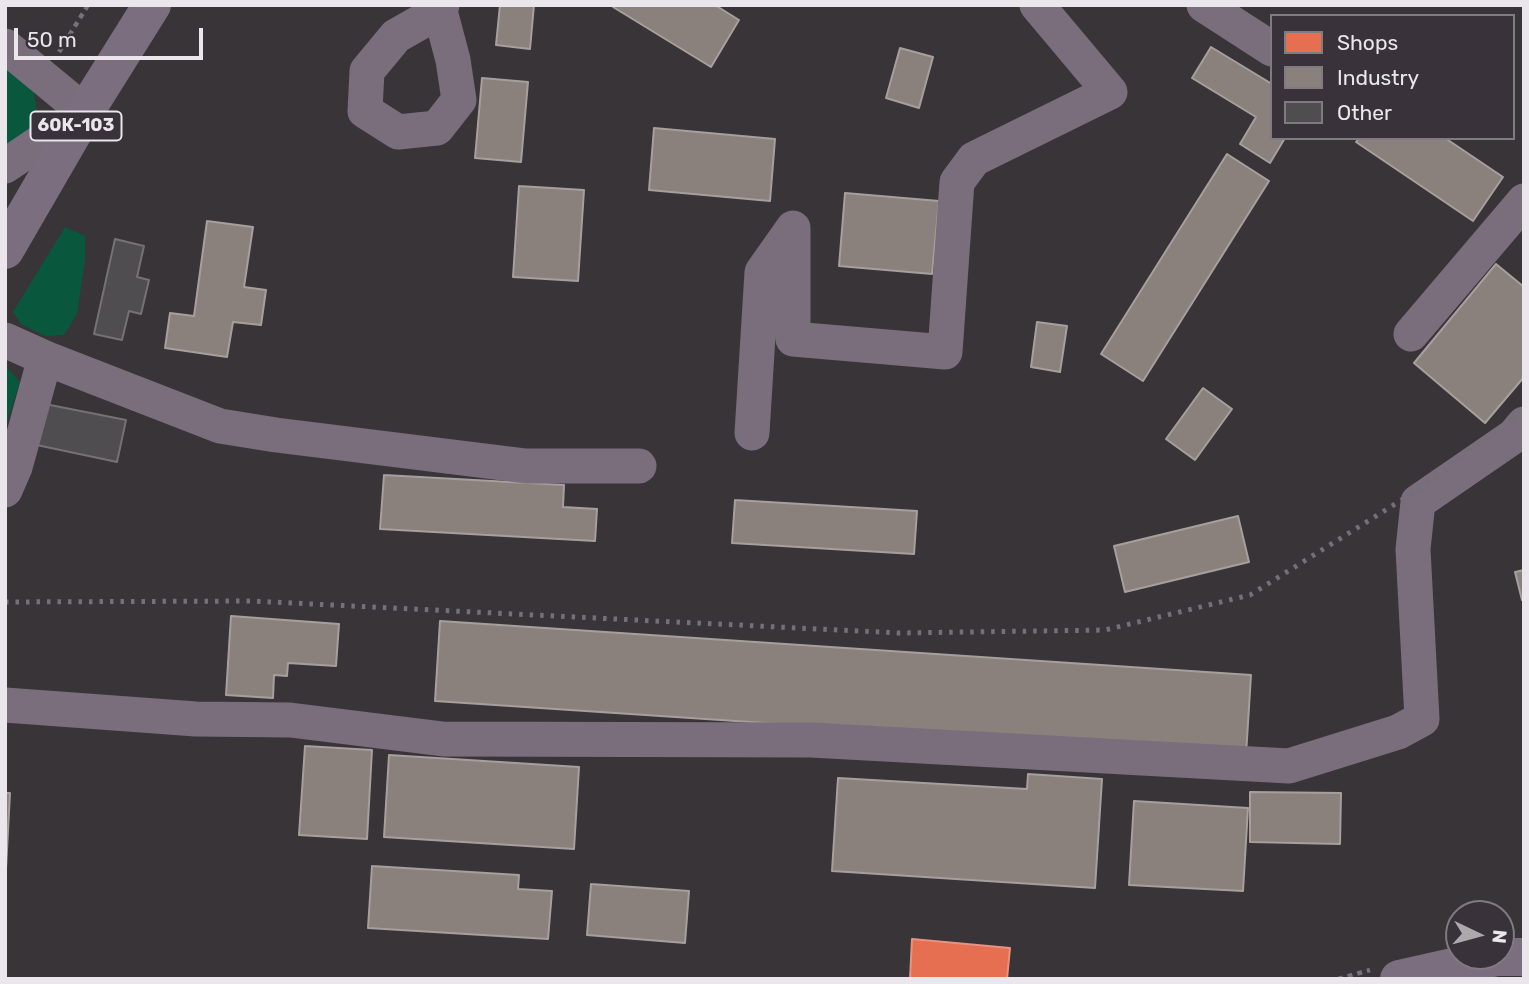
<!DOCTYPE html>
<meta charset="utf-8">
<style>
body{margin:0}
#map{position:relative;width:1529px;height:984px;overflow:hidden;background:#383438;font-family:Rubik,sans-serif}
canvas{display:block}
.frame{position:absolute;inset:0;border:7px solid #eae6eb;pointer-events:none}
.legend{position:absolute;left:1270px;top:14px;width:245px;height:126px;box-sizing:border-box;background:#39323a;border:2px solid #807a81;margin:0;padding:9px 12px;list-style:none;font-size:21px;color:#eae6eb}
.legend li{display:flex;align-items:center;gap:14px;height:35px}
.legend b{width:35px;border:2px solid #807a81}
.north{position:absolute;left:1445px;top:900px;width:70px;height:70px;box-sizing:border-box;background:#39323a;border:2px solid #807a81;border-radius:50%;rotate:95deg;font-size:19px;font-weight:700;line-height:28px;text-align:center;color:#eae6eb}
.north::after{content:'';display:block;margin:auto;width:24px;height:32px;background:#aca8ac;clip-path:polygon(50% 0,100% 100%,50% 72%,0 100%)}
.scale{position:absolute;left:14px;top:28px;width:189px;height:32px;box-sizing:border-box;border:4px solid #eae6eb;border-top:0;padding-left:9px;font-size:21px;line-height:24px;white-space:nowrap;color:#eae6eb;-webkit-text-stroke:5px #39323a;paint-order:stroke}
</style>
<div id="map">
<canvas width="1529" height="984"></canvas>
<div class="frame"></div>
<ul class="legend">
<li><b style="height:19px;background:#e76f51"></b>Shops</li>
<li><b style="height:19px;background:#8a817c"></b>Industry</li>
<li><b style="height:19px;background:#504d50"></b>Other</li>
</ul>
<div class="north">N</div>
<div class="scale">50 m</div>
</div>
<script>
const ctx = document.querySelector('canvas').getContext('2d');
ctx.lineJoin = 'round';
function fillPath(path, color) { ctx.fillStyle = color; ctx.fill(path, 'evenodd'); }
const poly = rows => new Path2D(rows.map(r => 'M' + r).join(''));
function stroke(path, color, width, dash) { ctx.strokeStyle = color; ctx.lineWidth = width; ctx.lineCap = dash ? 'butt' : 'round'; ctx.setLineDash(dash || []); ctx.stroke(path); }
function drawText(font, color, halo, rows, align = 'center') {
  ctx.font = font + ' Rubik,sans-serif'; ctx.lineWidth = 7; ctx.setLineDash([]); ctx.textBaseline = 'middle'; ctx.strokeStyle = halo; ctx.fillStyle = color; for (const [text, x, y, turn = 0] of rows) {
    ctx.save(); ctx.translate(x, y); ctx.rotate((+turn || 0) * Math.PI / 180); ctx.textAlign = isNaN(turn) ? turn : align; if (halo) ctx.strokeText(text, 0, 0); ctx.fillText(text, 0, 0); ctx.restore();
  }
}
const green = poly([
 [5,62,34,92,38,118,5,161],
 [65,227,85,236,85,259,77,314,64,335,45,336,21,324,13,312],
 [5,365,20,382,5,428]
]);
const shops = poly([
 [912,939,1010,948,1007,979,910,979,912,939]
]);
const industry = poly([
 [500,5,534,5,530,49,496,45,500,5],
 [614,5,715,5,739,20,711,67,613,7,614,5],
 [1211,47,1272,84,1272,138,1285,138,1270,163,1240,144,1256,117,1192,78,1211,47],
 [900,48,933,57,919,108,886,98,900,48],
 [482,78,528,82,521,162,475,158,482,78],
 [654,128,775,139,770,201,649,190,654,128],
 [1359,138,1445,138,1503,177,1473,221,1356,142,1359,138],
 [1227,154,1269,181,1143,381,1101,354,1227,154],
 [519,186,584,190,578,281,513,277,519,186],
 [845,193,939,201,932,274,839,266,845,193],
 [207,221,253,227,244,287,266,290,261,325,233,322,227,357,165,348,170,313,194,316,207,221],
 [1496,264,1524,287,1524,377,1485,423,1414,363,1496,264],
 [1037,322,1067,326,1060,372,1031,367,1037,322],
 [1203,388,1232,409,1195,460,1166,439,1203,388],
 [384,475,564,485,563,507,597,509,595,541,380,529,384,475],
 [735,500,917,511,914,554,732,543,735,500],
 [1238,516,1249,562,1125,592,1114,546,1238,516],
 [1524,570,1524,599,1522,600,1515,572,1524,570],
 [231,616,339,624,336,666,288,663,287,676,274,675,273,698,226,695,231,616],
 [440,621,1251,675,1246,755,435,701,440,621],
 [305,746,372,750,367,839,299,835,305,746],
 [389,755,579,767,574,849,384,837,389,755],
 [1028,774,1102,779,1095,888,832,871,838,778,1027,789,1028,774],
 [1250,792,1341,793,1340,844,1250,842,1250,792],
 [5,793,10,793,5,888,5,793],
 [1134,801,1248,808,1243,891,1129,885,1134,801],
 [372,866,519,875,518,889,552,891,548,939,368,928,372,866],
 [591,884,689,891,685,943,587,935,591,884]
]);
const building = poly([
 [115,239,144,246,137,277,149,280,141,314,129,311,122,340,94,334,115,239],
 [40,403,126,420,117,462,32,444,40,403]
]);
const path = poly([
 [59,52,88,5],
 [1338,979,1370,970]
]);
const minor = poly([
 [1204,5,1272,49],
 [440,11,453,60,459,100,437,128,398,132,365,111,367,71,396,36,440,11,442,5],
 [5,46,85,112,5,166],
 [1411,334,1524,201],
 [5,340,45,358,15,467,5,490],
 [45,358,220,426,276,435,526,466,639,466],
 [752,433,762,272,793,228,793,339,945,352,957,182,974,159,1110,92,1037,5],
 [5,705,196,719,290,720,443,739,811,740,1289,766,1398,732,1422,719,1413,549,1418,502,1514,436,1524,424]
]);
const major = poly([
 [5,250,85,112,152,5],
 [1399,979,1497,957,1524,957]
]);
const rail = poly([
 [5,602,251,601,899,633,1105,630,1250,595,1416,491,1512,419,1524,403]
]);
const shields = [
 [76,126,91]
];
const shieldNames = [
 ["60К-103",76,126]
];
fillPath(green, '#09583e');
fillPath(shops, '#e76f51');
stroke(shops, '#e8937f', 2);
fillPath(industry, '#8a817c');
stroke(industry, '#a79f9d', 2);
fillPath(building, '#504d50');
stroke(building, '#747275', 2);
stroke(path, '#79707a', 4.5, [5, 5]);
stroke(minor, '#7a6e7d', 35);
stroke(major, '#7b6e7e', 38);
stroke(rail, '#756f77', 5, [3.5, 7]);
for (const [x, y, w] of shields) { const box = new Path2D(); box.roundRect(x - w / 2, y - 14.5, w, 29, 5); ctx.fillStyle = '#39323a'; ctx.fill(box); stroke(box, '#eae6eb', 2); }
drawText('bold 18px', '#eae6eb', null, shieldNames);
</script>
